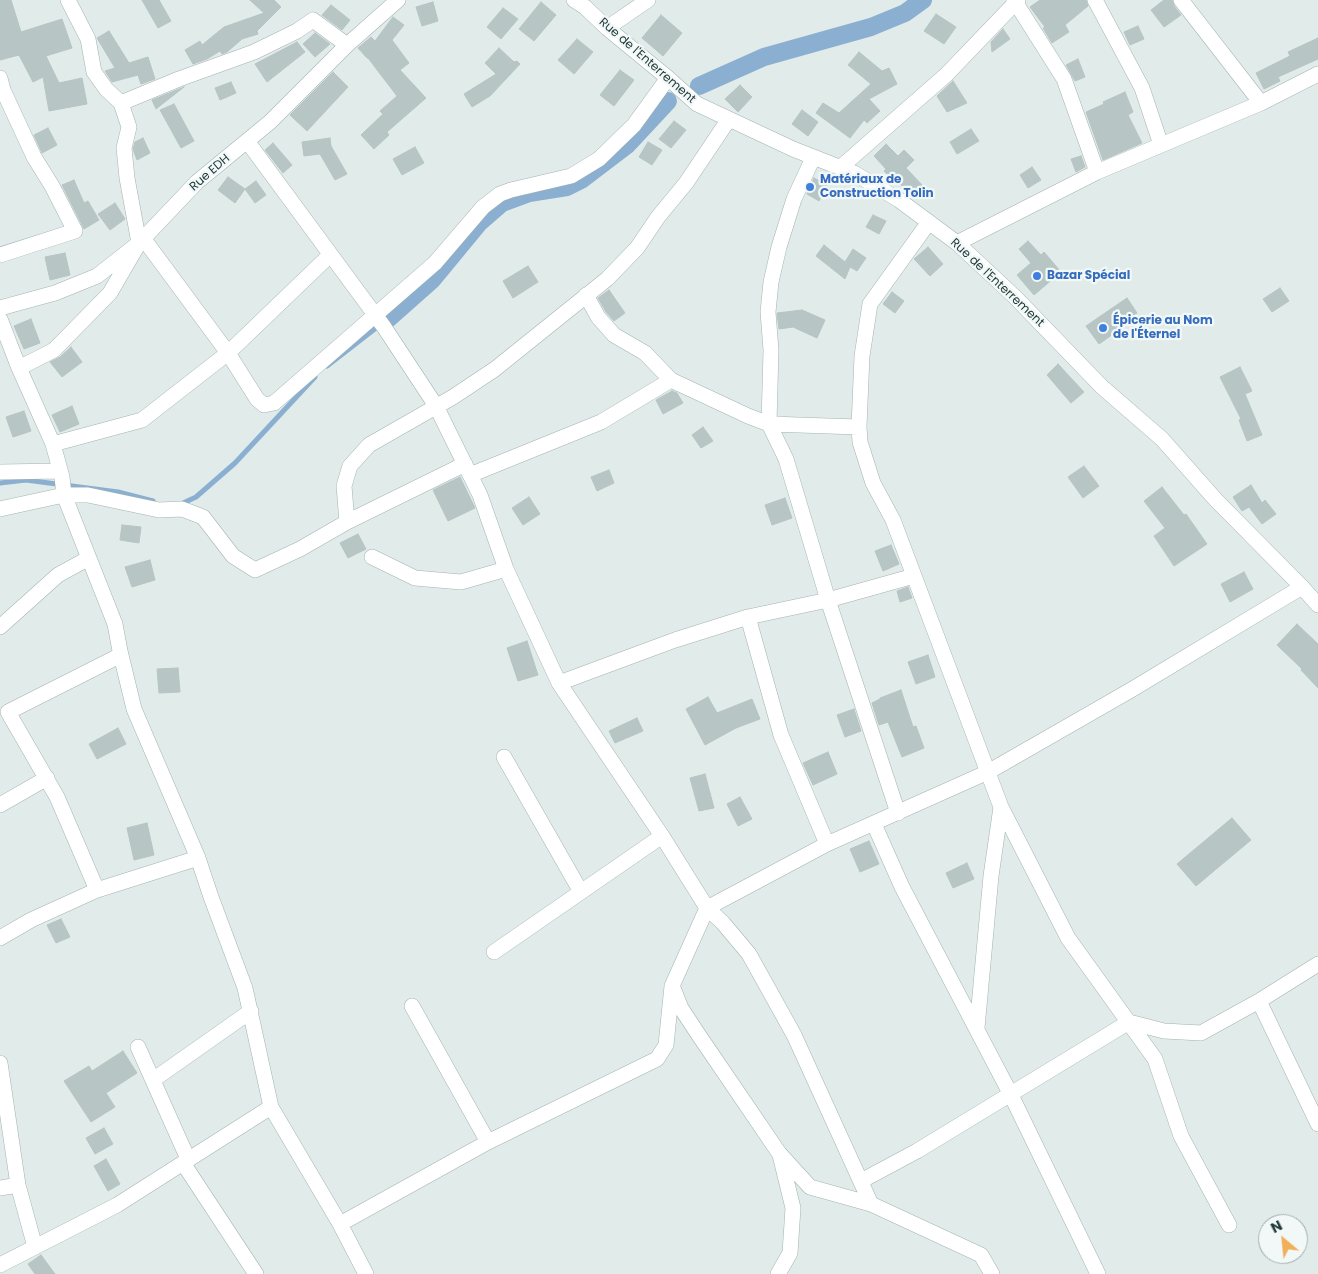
<!DOCTYPE html>
<meta charset="utf-8">
<style>
body{margin:0}
#map{position:relative;width:1318px;height:1274px;overflow:hidden;background:#e1ebea;font-family:Poppins,sans-serif}
canvas{display:block}
.north{position:absolute;left:1258px;top:1214px;width:50px;height:50px;box-sizing:border-box;background:#f2f8f7;border:1px solid #9facac;border-radius:50%;rotate:332deg;font-size:14px;font-weight:700;line-height:20px;text-align:center;color:#223b3c}
.north::after{content:'';display:block;margin:auto;width:18px;height:22px;background:#f0af5b;clip-path:polygon(50% 0,100% 100%,50% 72%,0 100%)}
</style>
<div id="map">
<canvas width="1318" height="1274"></canvas>
<div class="north">N</div>
</div>
<script>
const ctx = document.querySelector('canvas').getContext('2d');
ctx.lineJoin = 'round';
const poly = rows => new Path2D(rows.map(r => 'M' + r).join(''));
function stroke(path, color, width, dash) { ctx.strokeStyle = color; ctx.lineWidth = width; ctx.lineCap = dash ? 'butt' : 'round'; ctx.setLineDash(dash || []); ctx.stroke(path); }
function fillPath(path, color) { ctx.fillStyle = color; ctx.fill(path, 'evenodd'); }
function drawText(font, color, halo, rows, align = 'center') {
  ctx.font = font + ' Poppins,sans-serif'; ctx.lineWidth = 4.5; ctx.setLineDash([]); ctx.textBaseline = 'middle'; ctx.strokeStyle = halo; ctx.fillStyle = color; for (const [text, x, y, turn = 0] of rows) {
    ctx.save(); ctx.translate(x, y); ctx.rotate((+turn || 0) * Math.PI / 180); ctx.textAlign = isNaN(turn) ? turn : align; if (halo) ctx.strokeText(text, 0, 0); ctx.fillText(text, 0, 0); ctx.restore();
  }
}
const stream = poly([
 [327,366,376,328],
 [0,483,26,480,118,492,153,501],
 [181,504,196,497,235,463,315,377]
]);
const canal = poly([
 [699,86,764,57,871,27,905,13,923,0],
 [388,319,432,280,479,223,502,203,529,193,567,187,581,180,627,145,668,101]
]);
const building = poly([
 [0,0,11,0,21,32,62,19,72,48,46,56,59,83,82,78,87,104,49,111,43,77,33,82,19,55,0,60,0,0],
 [142,0,159,0,171,21,158,28,142,0],
 [250,0,274,0,281,7,257,31,258,34,242,39,227,52,222,54,220,51,207,59,193,64,185,50,200,41,202,45,224,27,264,13,250,0],
 [1040,0,1086,0,1088,6,1065,25,1069,32,1052,43,1043,28,1045,27,1030,7,1040,0],
 [1164,0,1172,0,1174,6,1181,15,1164,27,1151,10,1164,0],
 [433,2,438,21,422,26,416,7,433,2],
 [541,2,556,15,534,41,519,29,541,2],
 [331,5,350,20,342,30,322,15,331,5],
 [503,8,518,19,501,39,487,27,503,8],
 [936,14,956,27,944,44,924,31,936,14],
 [661,15,682,33,663,56,642,38,661,15],
 [393,17,404,25,392,40,409,63,400,70,426,98,387,132,389,135,374,149,361,135,383,114,380,111,397,96,368,58,367,58,358,48,371,37,375,41,393,17],
 [1138,26,1144,39,1130,45,1124,32,1138,26],
 [1003,29,1010,39,992,52,991,42,1003,29],
 [109,31,129,63,148,57,155,79,141,84,138,75,112,82,105,71,115,68,97,38,109,31],
 [315,33,330,44,315,57,303,44,315,33],
 [1318,38,1318,59,1278,77,1280,81,1264,89,1256,73,1290,56,1288,52,1318,38],
 [577,39,593,52,574,74,558,60,577,39],
 [297,42,305,52,267,82,255,64,297,42],
 [499,48,514,62,517,61,520,64,490,96,472,107,464,94,496,74,485,63,499,48],
 [859,52,882,71,889,68,897,84,869,99,880,111,867,123,864,120,850,138,816,113,823,103,839,113,871,84,848,65,859,52],
 [1078,59,1085,77,1075,81,1066,65,1078,59],
 [620,70,634,80,614,106,600,95,620,70],
 [333,72,348,87,307,131,290,115,333,72],
 [953,81,967,103,947,112,937,96,953,81],
 [231,82,236,93,220,100,215,88,231,82],
 [740,85,752,97,738,112,725,99,740,85],
 [184,87,156,109,152,100,184,87],
 [1125,92,1133,112,1128,115,1142,143,1103,160,1086,112,1104,104,1103,102,1125,92],
 [174,104,194,141,181,148,160,110,174,104],
 [802,110,818,122,808,136,792,124,802,110],
 [674,121,686,130,671,148,659,139,674,121],
 [48,128,57,145,42,153,34,135,48,128],
 [971,129,979,141,957,154,950,142,971,129],
 [143,138,150,153,137,160,133,149,135,142,143,138],
 [330,138,331,146,347,174,335,180,320,154,304,156,302,142,330,138],
 [648,142,662,150,652,165,639,157,648,142],
 [273,143,292,165,283,173,265,150,273,143],
 [886,144,898,156,904,150,914,160,906,168,923,186,912,197,896,179,894,181,884,171,886,169,874,156,886,144],
 [415,147,424,163,402,175,393,159,415,147],
 [1081,156,1085,167,1076,172,1071,159,1081,156],
 [1032,167,1041,180,1028,188,1020,175,1032,167],
 [228,177,245,189,235,203,218,190,228,177],
 [814,178,827,185,819,201,807,194,814,178],
 [74,180,84,203,88,201,99,220,84,229,62,185,74,180],
 [256,181,266,195,255,203,245,189,256,181],
 [115,203,125,219,110,230,98,214,115,203],
 [873,215,886,221,879,234,866,227,873,215],
 [1028,241,1041,255,1044,252,1061,272,1034,295,1017,275,1031,263,1019,249,1028,241],
 [824,245,845,262,853,249,866,258,857,271,850,267,845,279,816,256,824,245],
 [928,247,943,264,930,276,914,259,928,247],
 [65,253,70,275,50,280,45,257,65,253],
 [528,266,538,282,513,298,503,281,528,266],
 [1280,288,1289,301,1272,312,1263,299,1280,288],
 [609,290,625,313,614,321,606,312,598,298,609,290],
 [892,292,904,301,895,313,883,304,892,292],
 [1127,298,1137,313,1117,327,1119,330,1099,344,1086,326,1127,298],
 [802,310,825,320,817,338,793,327,779,329,777,313,802,310],
 [31,319,40,343,24,349,14,326,31,319],
 [71,347,82,362,62,377,50,362,60,357,71,347],
 [1058,364,1084,392,1071,403,1047,375,1058,364],
 [1240,367,1252,391,1245,394,1262,435,1247,441,1239,420,1241,419,1220,377,1240,367],
 [672,391,677,393,683,403,663,414,656,400,672,391],
 [72,406,79,424,60,432,52,415,72,406],
 [24,411,31,431,13,437,6,417,24,411],
 [703,427,713,441,701,448,692,435,703,427],
 [1084,466,1099,486,1083,498,1068,477,1084,466],
 [609,470,614,483,597,491,591,477,609,470],
 [460,477,475,508,448,521,433,490,460,477],
 [1251,485,1262,503,1265,500,1276,514,1262,524,1249,507,1242,511,1233,497,1251,485],
 [1162,487,1184,515,1186,514,1207,544,1174,566,1154,536,1165,528,1144,501,1162,487],
 [529,497,540,514,523,525,512,508,529,497],
 [785,498,792,518,772,525,765,505,785,498],
 [122,525,141,527,139,543,120,540,122,525],
 [358,534,366,549,348,558,340,543,358,534],
 [891,545,899,564,883,571,875,551,891,545],
 [150,560,155,580,132,587,125,567,150,560],
 [1244,572,1253,589,1230,602,1221,584,1244,572],
 [908,587,912,598,900,602,897,591,908,587],
 [1297,624,1318,644,1318,688,1301,670,1302,669,1277,645,1297,624],
 [527,641,538,675,518,681,507,648,527,641],
 [928,655,935,677,916,684,908,662,928,655],
 [178,668,180,692,159,693,157,669,178,668],
 [901,690,913,727,916,726,924,748,902,757,888,722,879,725,872,703,880,699,880,698,901,690],
 [708,697,717,713,752,699,760,719,736,728,705,745,686,709,708,697],
 [854,709,861,731,845,737,837,715,854,709],
 [637,718,643,731,615,743,609,731,637,718],
 [118,728,126,744,97,759,89,744,118,728],
 [828,752,837,774,813,785,803,763,828,752],
 [705,774,714,808,699,811,690,778,705,774],
 [740,797,752,819,738,826,727,804,740,797],
 [1232,818,1251,840,1196,886,1177,864,1232,818],
 [147,823,154,855,134,860,127,828,147,823],
 [869,841,879,864,860,872,850,849,869,841],
 [967,863,974,879,953,888,946,873,967,863],
 [61,919,70,937,56,943,47,925,61,919],
 [123,1051,137,1073,106,1093,115,1107,91,1122,64,1081,89,1066,92,1071,123,1051],
 [104,1128,113,1144,95,1154,86,1138,104,1128],
 [106,1159,120,1184,108,1191,94,1166,106,1159],
 [41,1255,55,1274,35,1274,28,1264,41,1255]
]);
const minor = poly([
 [574,0,585,7,607,28,668,78,697,104,793,149,854,173,899,200,957,243,1015,297,1102,387,1162,439,1215,499,1302,587,1318,605],
 [1014,0,1064,79,1097,172],
 [1095,0,1142,88,1161,145],
 [1181,0,1261,103],
 [607,28,648,0],
 [0,78,3,90,34,157,52,186,75,231,0,255],
 [121,103,179,79,254,52,297,31,313,20,347,45],
 [247,141,384,327,436,406,480,495,506,569,559,683,662,836,707,908,723,923,749,954,794,1035,871,1204],
 [813,158,794,199,779,247,771,282,768,312,771,350,769,424,786,459,828,600,898,813],
 [841,167,946,75,1018,0],
 [929,222,870,304,862,356,859,427,860,442,873,483,893,520,1001,807,1068,938,1155,1059,1181,1136,1229,1225],
 [143,238,228,353,257,399,264,405,274,403,435,263,483,207,500,194,511,190,571,176,599,159,634,125,668,78],
 [957,243,1097,172,1261,103,1318,74],
 [586,295,598,317,614,335,645,353,671,380,748,416,769,424,859,427],
 [0,308,55,293,97,276,139,243,197,182,270,122,347,45,398,0],
 [0,319,19,368,53,444,62,477,64,495,115,624,120,651,134,709,198,858,211,897,245,988,271,1107,340,1224,366,1274],
 [19,368,54,350,110,293,139,243,127,178,124,148,129,127,121,103,106,89,94,72,88,39,68,0],
 [53,444,142,420,228,353,330,255],
 [0,472,60,471],
 [470,475,601,422,671,380],
 [0,509,64,495,88,495,159,510,182,509,203,517,233,556,255,570,300,549,347,522,465,464],
 [347,522,344,486,350,466,369,445,453,397,495,369,607,279,637,248,658,217,686,183,729,119],
 [372,557,415,578,461,582,506,569],
 [748,617,781,735,827,844],
 [0,627,58,575,89,558],
 [559,683,675,640,748,617,828,600,914,576],
 [504,757,581,892],
 [0,805,47,778],
 [874,824,902,887,1010,1093,1098,1274],
 [97,890,57,797,8,712,121,655],
 [0,938,31,920,97,890,198,858],
 [494,952,662,836],
 [673,988,681,1008,698,1034,779,1153,810,1187,871,1204,981,1255,992,1274],
 [1259,1001,1318,1124],
 [412,1006,488,1142],
 [977,1028,991,876,1001,807],
 [138,1047,188,1159],
 [0,1063,18,1185],
 [153,1080,251,1011],
 [183,1163,256,1274],
 [861,1181,917,1151,1129,1022,1164,1031,1201,1033,1259,1001,1318,964],
 [0,1188,18,1185,35,1247],
 [340,1224,488,1142,657,1059,666,1045,672,986,707,908,827,844,988,772,1131,690,1302,587],
 [0,1265,117,1205,271,1107],
 [778,1274,790,1253,793,1208,780,1155]
]);
const markers = [
 [810,187,5,"#3f7fe0"],
 [1037,276,5,"#3f7fe0"],
 [1103,328,5,"#3f7fe0"]
];
const streetNames = [
 ["Rue de l'Enterrement",647,61,41],
 ["Rue EDH",210,173,-41],
 ["Rue de l'Enterrement",997,283,43]
];
const shopNames = [
 ["Matériaux de",820,180],
 ["Construction Tolin",820,194],
 ["Bazar Spécial",1047,276],
 ["Épicerie au Nom",1113,321],
 ["de l'Éternel",1113,335]
];
stroke(stream, '#8aafd0', 5);
stroke(canal, '#8aafd0', 18);
fillPath(building, '#b7c6c4');
stroke(building, '#b4c5c3', 1);
stroke(minor, '#a4b3b2', 16);
stroke(minor, '#fff', 15);
for (const [x, y, r, color] of markers) { const dot = new Path2D(); dot.arc(x, y, r, 0, 2 * Math.PI); ctx.fillStyle = color; ctx.fill(dot); stroke(dot, '#f2f8f7', 2); }
drawText('12px', '#223b3c', '#f2f8f7', streetNames);
drawText('bold 12px', '#366cbe', '#f2f8f7', shopNames, 'left');
</script>
